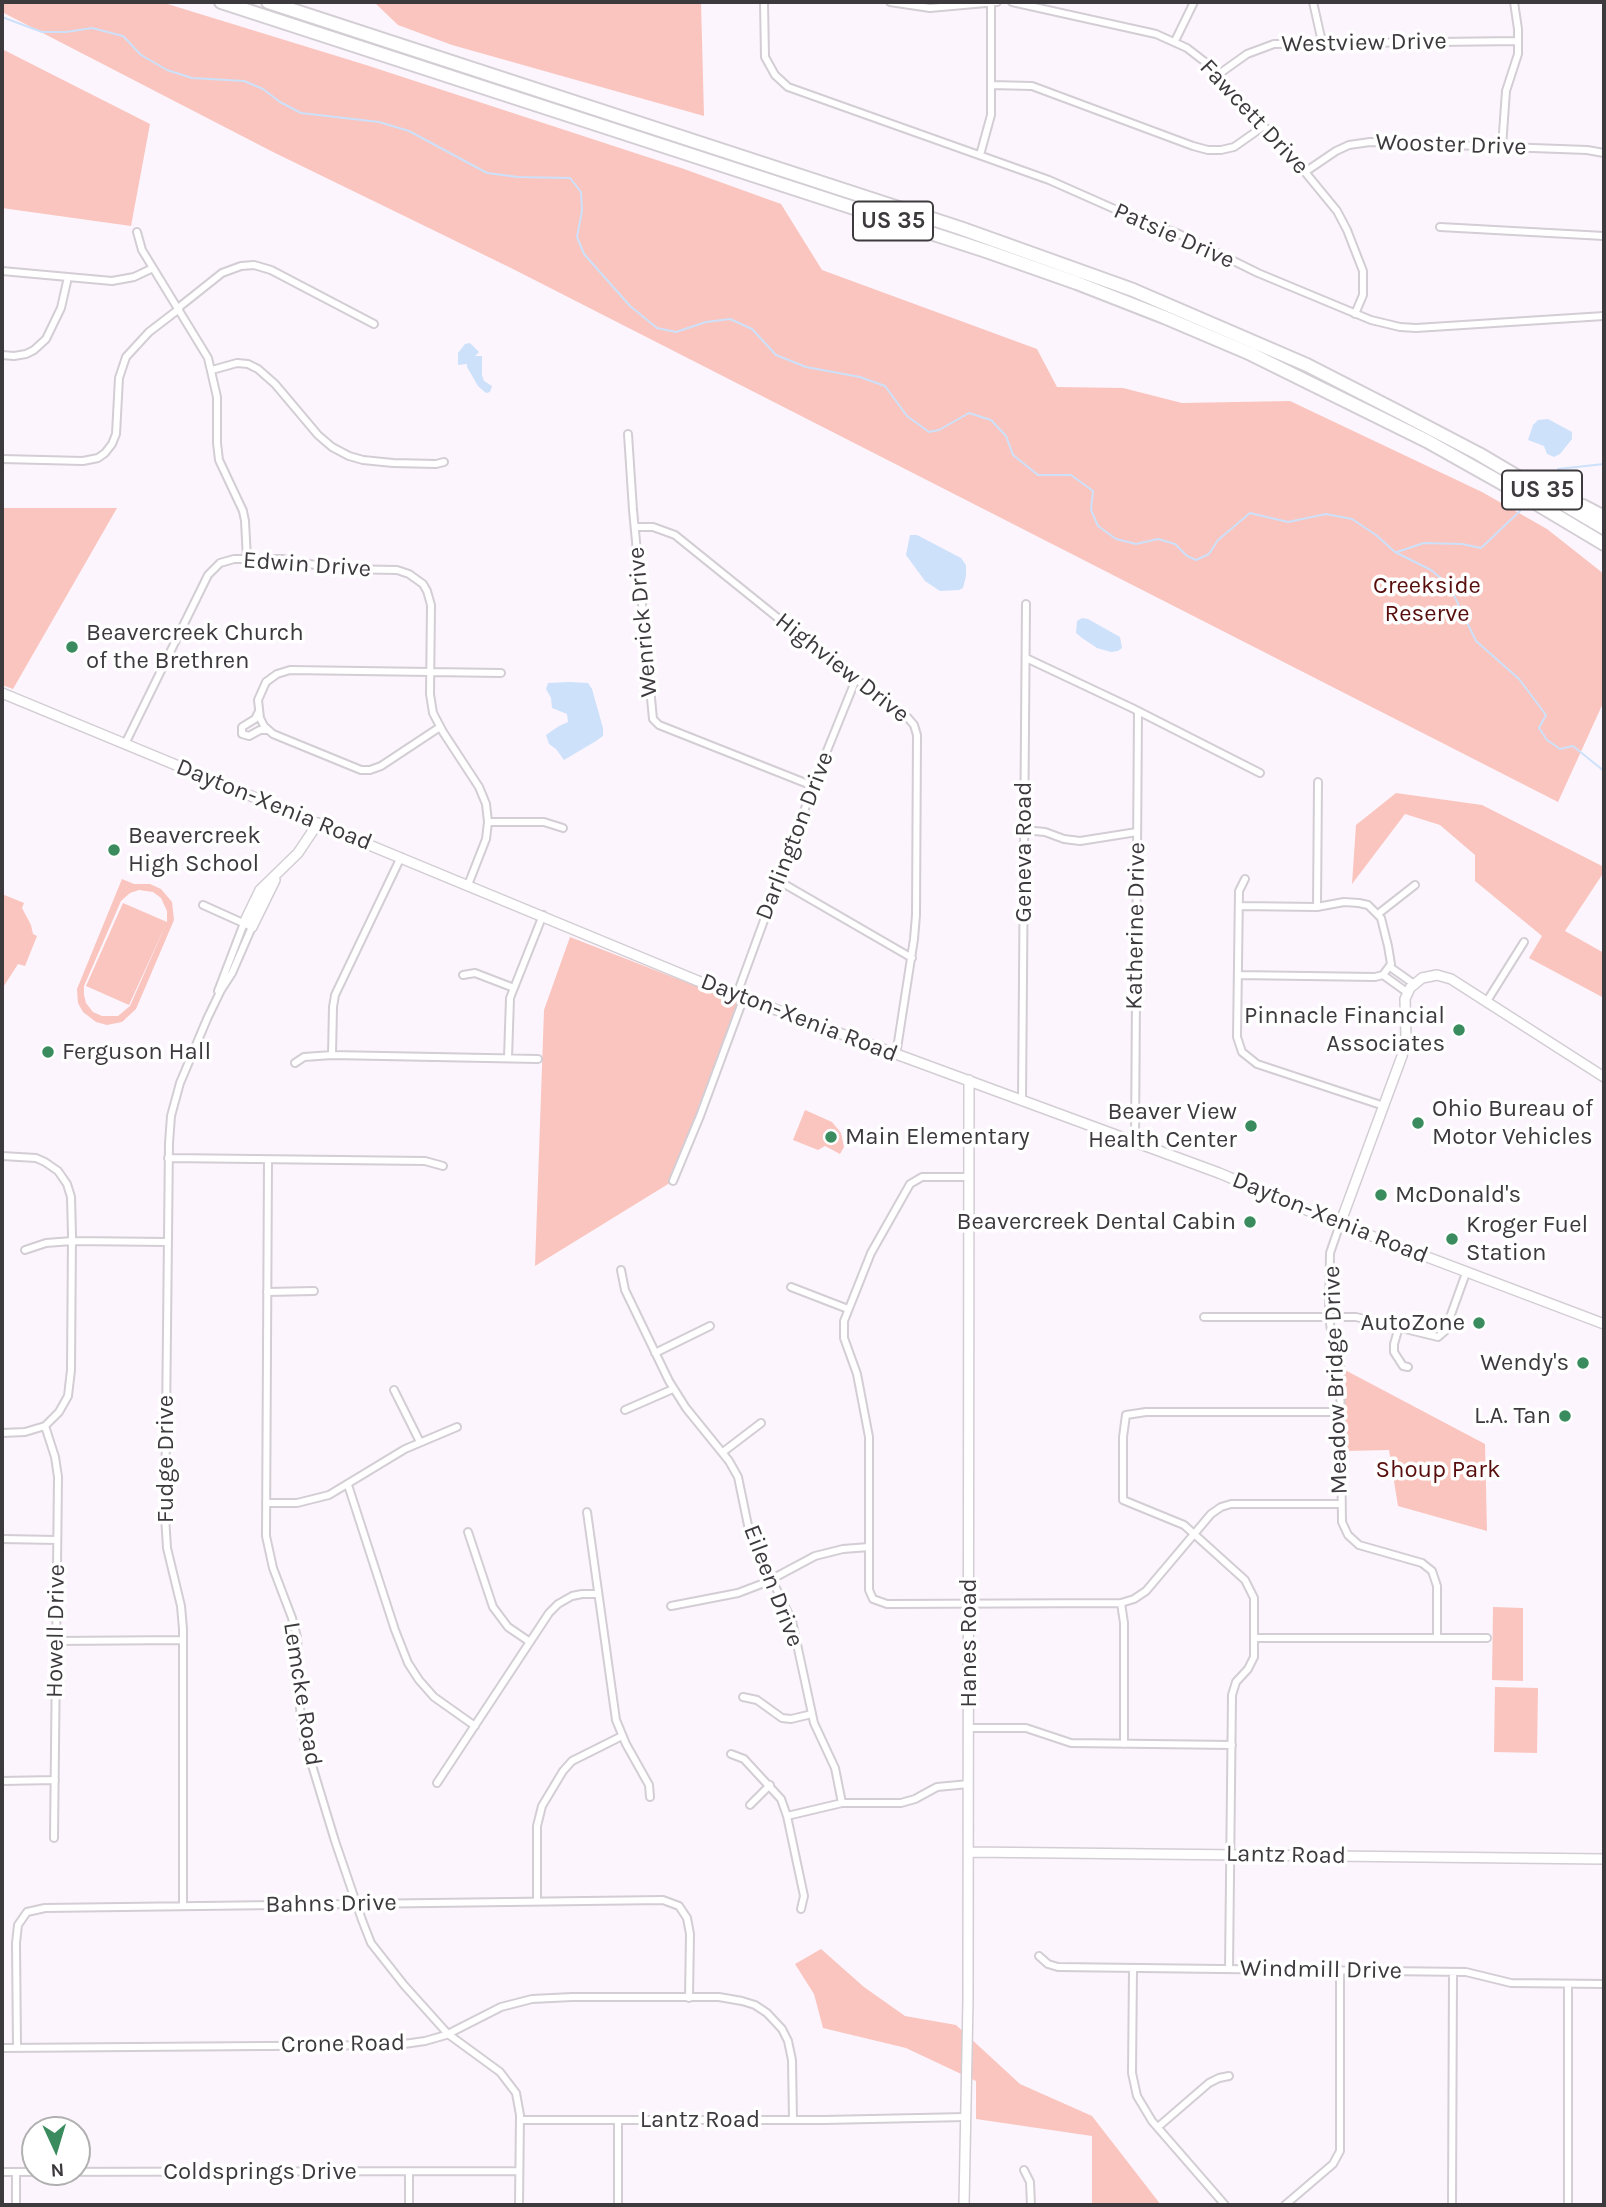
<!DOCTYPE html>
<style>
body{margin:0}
#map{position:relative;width:1606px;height:2207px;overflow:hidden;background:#fcf5fd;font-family:Karla,sans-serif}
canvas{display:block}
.frame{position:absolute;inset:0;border:4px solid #3d3a3d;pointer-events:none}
.north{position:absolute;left:21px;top:2116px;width:70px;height:70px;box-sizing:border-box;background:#fff;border:2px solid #b1b0b1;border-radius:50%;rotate:176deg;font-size:19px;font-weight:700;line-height:28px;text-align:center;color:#3d3a3d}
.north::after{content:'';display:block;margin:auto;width:24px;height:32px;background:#3a8c5e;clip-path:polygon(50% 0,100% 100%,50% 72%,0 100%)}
</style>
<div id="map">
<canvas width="1606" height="2207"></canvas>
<div class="frame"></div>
<div class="north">N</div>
</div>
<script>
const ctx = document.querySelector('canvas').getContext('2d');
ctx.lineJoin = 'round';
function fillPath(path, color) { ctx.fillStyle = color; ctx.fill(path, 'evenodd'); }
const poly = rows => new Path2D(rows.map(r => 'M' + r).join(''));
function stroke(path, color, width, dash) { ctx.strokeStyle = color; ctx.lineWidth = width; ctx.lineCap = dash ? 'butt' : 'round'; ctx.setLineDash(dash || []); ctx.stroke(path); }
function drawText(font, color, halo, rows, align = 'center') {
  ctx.font = font + ' Karla,sans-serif'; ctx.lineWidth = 7; ctx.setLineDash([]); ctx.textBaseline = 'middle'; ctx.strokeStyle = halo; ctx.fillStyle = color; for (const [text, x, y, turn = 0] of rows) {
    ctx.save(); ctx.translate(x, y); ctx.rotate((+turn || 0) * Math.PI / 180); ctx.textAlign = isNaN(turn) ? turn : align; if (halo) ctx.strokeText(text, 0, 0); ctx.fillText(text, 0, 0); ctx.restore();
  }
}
const green = poly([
 [2,2,161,2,366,65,684,169,781,204,822,270,1037,349,1057,387,1123,388,1182,403,1290,401,1482,492,1547,529,1604,574,1604,701,1558,802,513,269,273,152,2,12],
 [374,2,701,2,704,116,452,45,398,25],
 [2,49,150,124,131,226,2,208],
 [2,508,117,508,13,689,2,685],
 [1396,793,1482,805,1604,867,1604,872,1565,931,1604,953,1604,998,1529,958,1542,936,1475,881,1475,855,1440,825,1405,814,1352,884,1356,825],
 [122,879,134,884,150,884,161,889,172,902,174,920,136,1009,122,1022,107,1025,96,1022,83,1012,78,1003,77,989],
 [139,890,153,892,161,898,167,911,167,922,123,903,86,986,129,1005,166,924,130,1006,118,1016,102,1016,93,1012,86,1003,84,995,84,986,121,901,130,893],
 [2,894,24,903,22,908,31,925,33,934,37,936,25,966,18,964,2,989],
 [570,937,742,1004,673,1181,535,1266,544,1010],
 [805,1110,832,1122,841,1133,844,1147,840,1154,825,1146,818,1150,793,1140],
 [1345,1370,1485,1444,1487,1531,1398,1506,1389,1450,1345,1451],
 [1493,1607,1523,1608,1523,1681,1492,1680],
 [1495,1687,1538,1688,1537,1753,1494,1752],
 [821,1949,864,1987,905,2016,956,2025,1020,2084,1092,2116,1161,2205,1092,2205,1092,2136,976,2119,976,2081,906,2048,823,2028,814,1994,795,1964]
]);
const water = poly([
 [470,343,479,352,475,356,482,356,482,375,484,381,492,386,490,392,486,393,478,386,467,367,467,364,458,365,458,353,465,344],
 [1548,419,1572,432,1572,439,1560,454,1554,457,1547,454,1544,446,1528,440,1533,425,1538,420],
 [910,535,917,535,961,558,966,565,966,576,963,588,959,590,940,591,925,581,906,555],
 [1082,618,1088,619,1120,637,1122,648,1118,651,1111,652,1097,648,1082,638,1076,633,1077,621],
 [569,682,588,683,592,689,603,728,603,736,596,741,564,760,556,749,549,744,546,735,559,726,568,722,567,714,552,708,551,698,546,689,548,683]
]);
const stream = poly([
 [2,17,42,32,66,32,92,28,123,36,141,55,167,70,192,78,244,81,263,89,280,102,301,113,379,122,409,131,487,173,518,177,570,178,581,192,582,211,577,237,584,254,630,306,657,328,676,332,706,322,730,319,752,329,776,355,806,367,860,377,885,386,907,416,929,432,939,430,969,413,991,420,1006,436,1013,455,1038,475,1071,475,1093,491,1091,510,1098,526,1116,539,1136,544,1158,539,1175,544,1187,556,1196,560,1209,554,1218,540,1250,513,1288,522,1326,514,1352,519,1376,535,1395,552,1431,570,1449,585,1476,641,1519,679,1546,715,1539,728,1547,740,1560,749,1573,746,1604,771],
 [1558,469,1604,464],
 [1397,552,1424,543,1462,544,1481,548,1520,511]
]);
const street = poly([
 [764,2,765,57,775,75,788,87,1049,180,1128,215,1179,234,1258,273,1371,320,1400,327,1416,328,1604,316],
 [890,2,930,8,997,2],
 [1012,2,1156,34,1187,48,1209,65,1305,172,1337,211,1347,230,1363,271,1363,295,1355,314],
 [1313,2,1322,42],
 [1175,41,1194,2],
 [1219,74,1247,54,1274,44,1518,41],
 [991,85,1032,86,1193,146,1208,150,1221,150,1234,147,1264,126],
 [1502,147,1506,91,1518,54,1518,29,1514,2],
 [980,155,991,115,991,2],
 [1305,172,1336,151,1349,145,1370,142,1587,150,1604,153],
 [1440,227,1604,236],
 [137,232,142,250,208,358,217,397,217,443,219,460,243,511,245,521,247,559],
 [2,271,112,281,134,277,153,268],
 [178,308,222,273,241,266,254,265,271,270,374,324],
 [2,355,14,356,26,354,34,350,46,339,61,308,68,277],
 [212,370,237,363,248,364,258,369,275,384,318,435,332,447,349,456,363,460,393,463,436,464,444,462],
 [628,434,633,510,653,719,659,725,813,786],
 [2,459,83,461,98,458,105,453,112,444,116,434,119,378,126,357,149,332,179,309],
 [635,527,653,527,675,535,830,660,908,718,914,725,917,735,916,915,914,939,896,1055],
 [1026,658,1132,708,1260,773],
 [258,713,255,719,242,727,242,734,249,736,260,730,267,730],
 [440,727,381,766,370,770,361,770,273,734,264,726,260,718,258,700,266,682,277,674,290,670,501,673],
 [125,744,208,575,220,563,234,559,282,559,337,569,397,570,409,574,423,584,427,591,431,605,430,694,433,713,443,732,479,787,486,804,488,822,486,839,468,885],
 [488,822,544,822,563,828],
 [1024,830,1045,832,1064,839,1080,841,1137,832],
 [1245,879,1239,891,1237,1037,1242,1052,1257,1064,1384,1106],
 [779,881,912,958],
 [1239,906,1317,907,1344,902,1359,903,1368,905,1381,918,1388,946,1391,964,1383,975],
 [1317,907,1318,782],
 [1378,914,1415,885],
 [1390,967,1414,984],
 [463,975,475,973,514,988],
 [1238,975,1375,977,1383,975,1408,993],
 [218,991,244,923],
 [737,994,818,773,856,679],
 [1487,1001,1524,942],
 [332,1055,333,1007,335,995,401,857],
 [508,1058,510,998,543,915],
 [295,1063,304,1057,332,1055,538,1059],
 [1022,1100,1026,604],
 [1135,1141,1138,711],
 [2,1156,36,1158,45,1162,58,1171,67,1184,71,1197,72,1235,71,1370,68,1396,59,1412,45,1426,25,1432,2,1433],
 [168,1158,425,1161,443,1166],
 [268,1160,266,1536,273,1568,292,1618,297,1637,300,1708,304,1739,335,1841,362,1920,371,1943,404,1985,448,2034,500,2072,516,2093,520,2115,519,2205],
 [969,1177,922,1177,910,1184,871,1253,844,1321,844,1338,857,1374,869,1437,869,1590,873,1599,887,1604,1121,1603,1134,1599,1146,1591,1211,1514,1221,1507,1231,1504,1341,1504],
 [673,1181,700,1116,744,997],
 [1340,1224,1330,1253,1329,1317,1331,1330,1340,1363,1342,1522,1348,1535,1359,1545,1422,1563,1432,1571,1437,1586,1437,1638],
 [25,1250,46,1243,72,1241,168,1242],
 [621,1270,625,1290,669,1381,686,1408,729,1461,738,1477,750,1535,792,1621,814,1723,835,1768,842,1803],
 [791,1287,848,1309],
 [267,1292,314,1291],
 [1204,1317,1356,1317,1438,1337,1445,1331,1466,1273],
 [1399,1327,1394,1344,1394,1352,1403,1366,1408,1367],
 [655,1353,710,1326],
 [394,1390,420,1442],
 [625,1410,673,1389],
 [45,1426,55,1457,58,1477,54,1838],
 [723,1452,761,1423],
 [348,1485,395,1630,408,1663,419,1680,434,1697,475,1726],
 [266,1503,297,1503,329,1495,405,1449,457,1427],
 [587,1512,616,1720,626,1744,649,1785,650,1797],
 [468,1532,493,1607,508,1627,530,1642],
 [2,1539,57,1540],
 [772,1579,815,1556,843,1549,869,1547],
 [1121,1603,1124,1623,1124,1744],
 [671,1606,738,1593,772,1580],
 [1255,1638,1487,1638],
 [56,1641,183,1640],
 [743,1697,757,1700,782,1718,791,1719,812,1714],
 [969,1728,1026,1728,1071,1743,1232,1745],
 [731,1754,744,1759,781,1799,787,1816,804,1896,801,1909],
 [2,1781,55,1780],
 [437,1783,549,1613,558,1604,572,1596,582,1594,598,1594],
 [750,1805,770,1785],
 [787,1816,842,1803,901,1803,915,1799,937,1787,969,1784],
 [537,1901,537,1826,542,1806,563,1771,572,1761,622,1736],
 [183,1905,183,1629,181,1606,167,1548,165,1516,169,1143,171,1116,180,1083,207,1019,221,990,232,973,252,927,203,905],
 [1039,1956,1048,1964,1058,1967,1466,1972,1511,1983,1604,1984],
 [1133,1968,1132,2073,1137,2096,1152,2121,1225,2205],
 [1229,1969,1232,1695,1236,1682,1248,1669,1254,1657,1254,1598,1245,1580,1184,1525,1123,1500,1123,1437,1126,1415,1146,1412,1341,1412],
 [17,2047,16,1943,18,1925,27,1912,45,1908,663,1900,679,1906,687,1918,690,1934,689,1998],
 [2,2048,397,2045,425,2041,446,2035,501,2007,532,1999,572,1997,719,1997,742,2001,755,2005,767,2013,782,2029,788,2041,792,2060,793,2120],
 [520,2120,824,2120,966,2117],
 [1158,2127,1209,2083,1219,2078,1229,2076],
 [1024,2170,1030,2182,1031,2205],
 [2,2172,518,2171],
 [16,2172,16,2205],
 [409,2205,409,2172],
 [618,2205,618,2120],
 [1285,2205,1333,2164,1340,2151,1340,1970],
 [1452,2205,1453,1972],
 [1568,2205,1568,1984]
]);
const secondary = poly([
 [2,693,698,981,1219,1173,1340,1224,1604,1324],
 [244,923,260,890,298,853,318,823],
 [252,927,275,880],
 [1340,1224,1402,1056,1406,1037,1405,999,1410,988,1422,978,1437,975,1451,979,1604,1077],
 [969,1852,1604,1859],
 [964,2205,968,2000,969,1080]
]);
const highway = poly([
 [221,2,989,252,1077,283,1164,317,1251,354,1427,441,1507,486,1604,544],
 [268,2,960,228,1133,290,1307,365,1395,410,1479,454,1604,528],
 [1583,506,1604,517]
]);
const markers = [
 [72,647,7,"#3a8c5e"],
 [114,850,7,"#3a8c5e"],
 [1459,1030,7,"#3a8c5e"],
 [48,1052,7,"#3a8c5e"],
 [1418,1123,7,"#3a8c5e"],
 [1251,1126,7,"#3a8c5e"],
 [831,1137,7,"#3a8c5e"],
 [1381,1195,7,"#3a8c5e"],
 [1250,1222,7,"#3a8c5e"],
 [1452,1239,7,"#3a8c5e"],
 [1479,1323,7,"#3a8c5e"],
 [1583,1363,7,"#3a8c5e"],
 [1565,1416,7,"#3a8c5e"]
];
const shields = [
 [893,221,80],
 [1542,490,80]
];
const shieldNames = [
 ["US 35",893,221],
 ["US 35",1542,490]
];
const streetNames = [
 ["Westview Drive",1364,43,-1],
 ["Fawcett Drive",1254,117,47],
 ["Wooster Drive",1451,145,2],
 ["Patsie Drive",1174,236,24],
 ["Edwin Drive",307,565,4],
 ["Wenrick Drive",643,622,-95],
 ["Highview Drive",842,668,38],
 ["Dayton-Xenia Road",274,805,22],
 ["Darlington Drive",795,836,-69],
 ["Geneva Road",1024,852,-90],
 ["Katherine Drive",1136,926,-89],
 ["Dayton-Xenia Road",799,1018,21],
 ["Dayton-Xenia Road",1330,1218,22],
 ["Meadow Bridge Drive",1336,1380,-92],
 ["Fudge Drive",166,1459,-90],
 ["Eileen Drive",773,1586,69],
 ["Howell Drive",56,1631,-89],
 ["Hanes Road",969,1643,-90],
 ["Lemcke Road",302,1694,81],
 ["Lantz Road",1286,1855,1],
 ["Bahns Drive",331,1904,-1],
 ["Windmill Drive",1321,1970,1],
 ["Crone Road",343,2044,-1],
 ["Lantz Road",700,2120],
 ["Coldsprings Drive",260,2172]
];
const parkNames = [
 ["Creekside",1427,586],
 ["Reserve",1427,614],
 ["Shoup Park",1438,1470]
];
const poiNames = [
 ["Beavercreek Church",86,633],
 ["of the Brethren",86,661],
 ["Beavercreek",128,836],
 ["High School",128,864],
 ["Pinnacle Financial",1445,1016,"right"],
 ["Associates",1445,1044,"right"],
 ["Ferguson Hall",62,1052],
 ["Ohio Bureau of",1432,1109],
 ["Motor Vehicles",1432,1137],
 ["Beaver View",1237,1112,"right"],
 ["Health Center",1237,1140,"right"],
 ["Main Elementary",845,1137],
 ["McDonald's",1395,1195],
 ["Beavercreek Dental Cabin",1236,1222,"right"],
 ["Kroger Fuel",1466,1225],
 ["Station",1466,1253],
 ["AutoZone",1465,1323,"right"],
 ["Wendy's",1569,1363,"right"],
 ["L.A. Tan",1551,1416,"right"]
];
fillPath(green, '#fac5be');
fillPath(water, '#cde1fa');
stroke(stream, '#cde1fa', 2);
stroke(street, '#d3cdd4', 10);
stroke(secondary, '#d3cdd4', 12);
stroke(highway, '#d3cdd4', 16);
stroke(street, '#fff', 6);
stroke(secondary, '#fff', 9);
stroke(highway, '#fff', 12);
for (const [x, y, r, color] of markers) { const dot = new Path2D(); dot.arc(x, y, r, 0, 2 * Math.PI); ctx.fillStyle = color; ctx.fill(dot); stroke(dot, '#fff', 2.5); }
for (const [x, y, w] of shields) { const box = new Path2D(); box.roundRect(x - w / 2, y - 19.5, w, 39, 5); ctx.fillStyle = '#fff'; ctx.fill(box); stroke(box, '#3d3a3d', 2); }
drawText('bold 23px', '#3d3a3d', null, shieldNames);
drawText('24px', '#3d3a3d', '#fff', streetNames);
drawText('24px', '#570e0c', '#fff', parkNames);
drawText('24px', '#3d3a3d', '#fff', poiNames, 'left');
</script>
